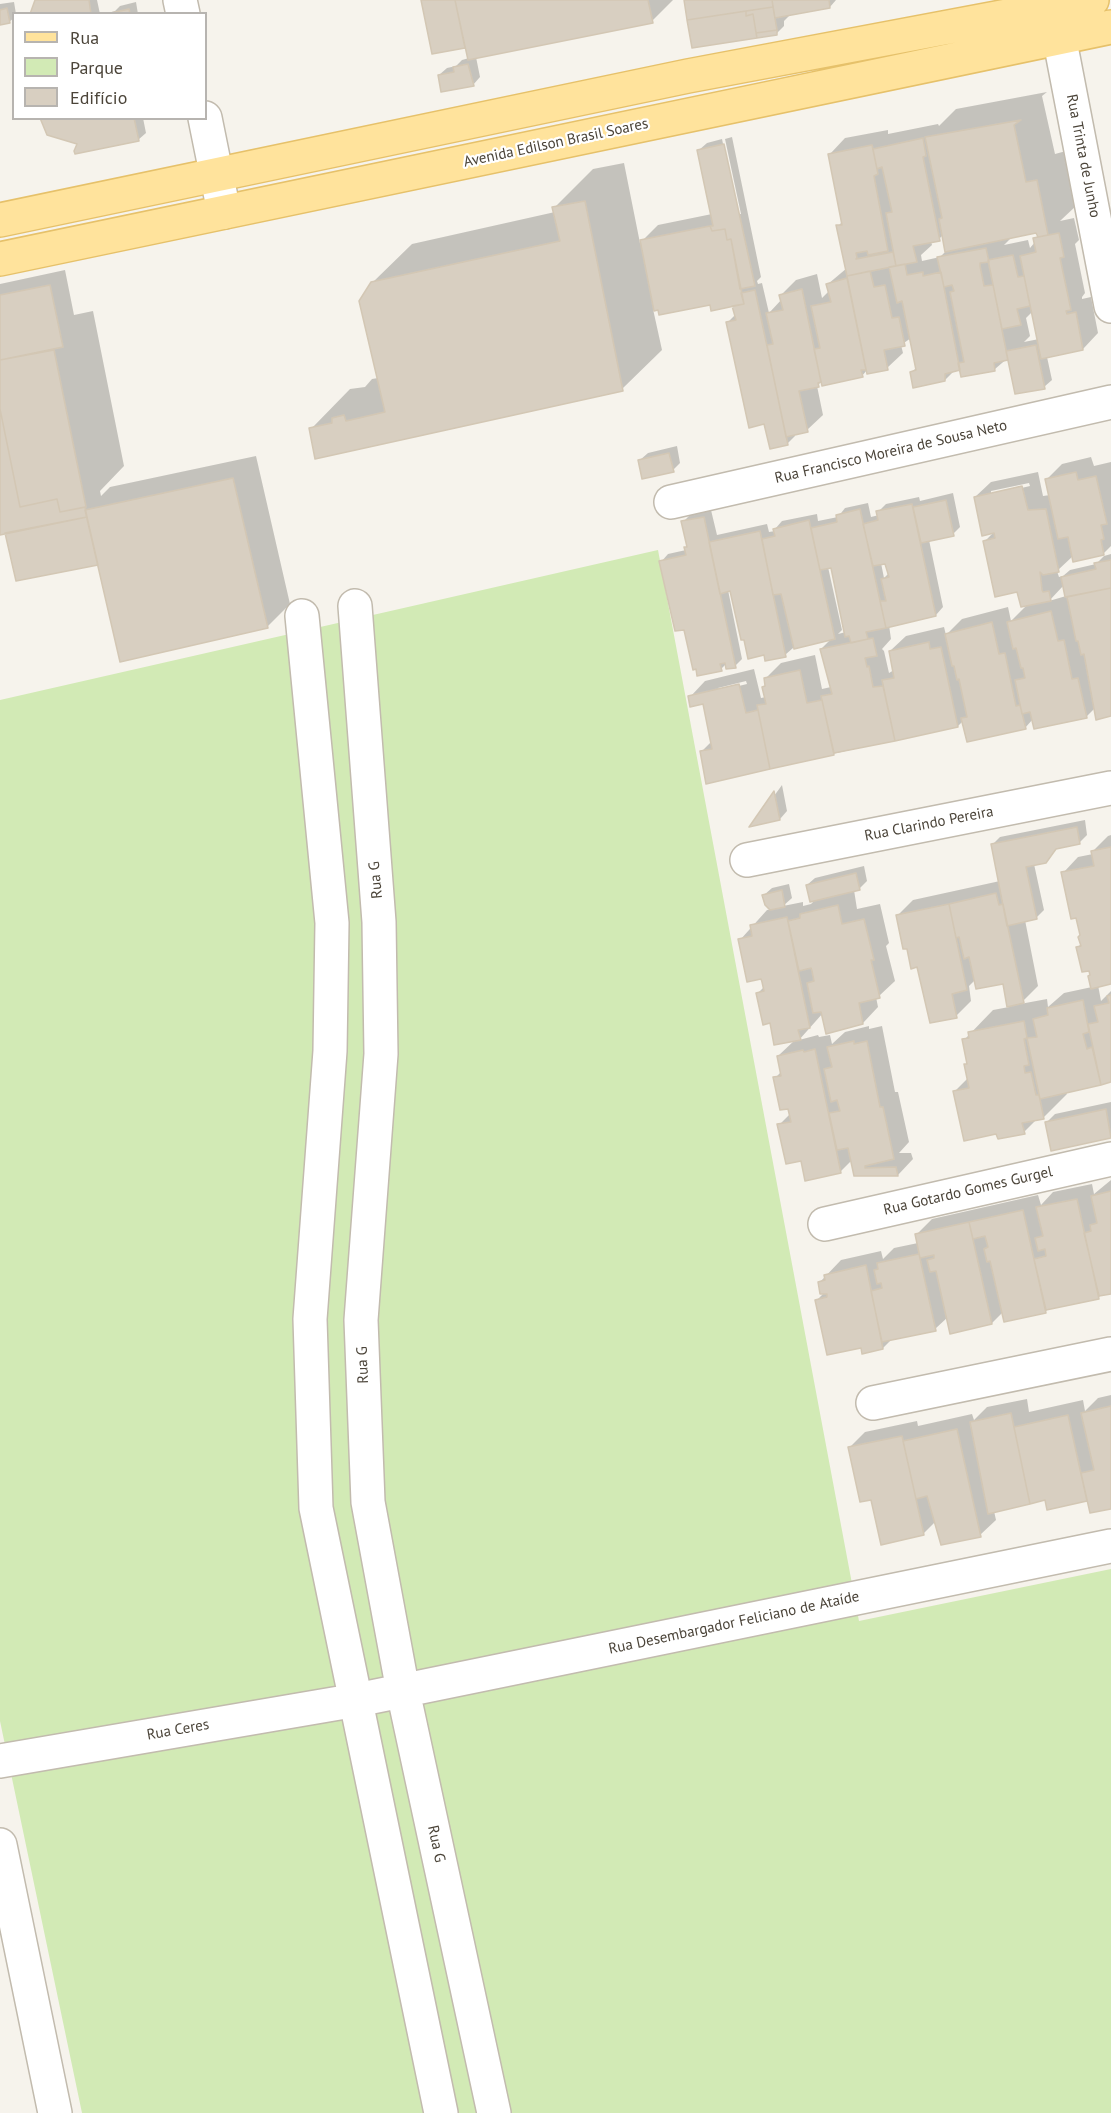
<!DOCTYPE html>
<meta charset="utf-8">
<style>
body{margin:0}
#map{position:relative;width:1111px;height:2113px;overflow:hidden;background:#f6f3ec;font-family:"PT Sans",sans-serif}
canvas{display:block}
.legend{position:absolute;left:12px;top:12px;width:195px;height:108px;box-sizing:border-box;background:#fff;border:2px solid #b7b4b0;margin:0;padding:8px 10px;list-style:none;font-size:18px;color:#4b4439}
.legend li{display:flex;align-items:center;gap:12px;height:30px}
.legend b{width:30px;border:2px solid #b7b4b0}
</style>
<div id="map">
<canvas width="1111" height="2113"></canvas>
<ul class="legend">
<li><b style="height:8px;background:#ffe39c"></b>Rua</li>
<li><b style="height:16px;background:#d2eab5"></b>Parque</li>
<li><b style="height:16px;background:#d8cfc1"></b>Edifício</li>
</ul>
</div>
<script>
const ctx = document.querySelector('canvas').getContext('2d');
ctx.lineJoin = 'round';
function fillPath(path, color) { ctx.fillStyle = color; ctx.fill(path, 'evenodd'); }
const poly = rows => new Path2D(rows.map(r => 'M' + r).join(''));
function stroke(path, color, width, dash) { ctx.strokeStyle = color; ctx.lineWidth = width; ctx.lineCap = dash ? 'butt' : 'round'; ctx.setLineDash(dash || []); ctx.stroke(path); }
function drawText(font, color, halo, rows, align = 'center') {
  ctx.font = font + ' "PT Sans",sans-serif'; ctx.lineWidth = 4.5; ctx.setLineDash([]); ctx.textBaseline = 'middle'; ctx.strokeStyle = halo; ctx.fillStyle = color; for (const [text, x, y, turn = 0] of rows) {
    ctx.save(); ctx.translate(x, y); ctx.rotate((+turn || 0) * Math.PI / 180); ctx.textAlign = isNaN(turn) ? turn : align; if (halo) ctx.strokeText(text, 0, 0); ctx.fillText(text, 0, 0); ctx.restore();
  }
}
const green = poly([
 [658,550,859,1621,1111,1569,1111,2113,82,2113,0,1721,0,700]
]);
const shadow = poly([
 [37,0,97,0,100,14,32,14],
 [422,0,673,0,652,21,476,57,480,77,473,85,439,75,447,68,456,66,462,60,469,58,466,45,465,47],
 [686,0,836,0,830,7,792,13,784,21,784,26,777,33],
 [14,2,16,14,14,14,14,18,9,22,0,24,0,4],
 [136,2,138,14,104,14,115,11,120,6],
 [1047,92,1042,96,1055,154,1066,151,1077,205,1060,221,1074,218,1079,240,1075,244,1085,293,1082,297,1082,299,1091,297,1098,333,1083,349,1047,357,1052,380,1044,387,1009,357,995,369,961,367,955,370,945,380,912,372,917,367,911,338,901,345,903,353,887,368,867,370,862,376,822,381,817,386,823,415,807,430,794,433,795,436,787,444,727,323,736,314,734,305,711,303,653,309,662,350,622,389,311,429,350,389,365,387,372,379,378,378,372,283,412,244,555,212,554,208,593,169,624,163,640,243,658,225,712,214,699,150,707,143,722,139,738,214,741,214,725,139,732,137,761,277,757,281,758,284,762,283,769,313,782,299,781,295,796,280,817,274,822,298,829,291,828,284,847,268,838,226,843,221,830,154,845,138,888,130,888,134,938,124,939,126,956,109],
 [1038,231,1038,235,1035,239,1035,242,1030,248,1028,240,1004,245,1011,238],
 [943,235,947,250,940,257,922,261,921,255,932,245,931,241,939,239],
 [1033,311,1039,339,1024,342,1030,336,1026,318],
 [42,118,143,118,146,133,138,140,79,143],
 [65,270,74,315,93,311,124,466,100,491,101,496,110,487,256,456,290,604,267,627,99,563,7,532,0,533,0,284],
 [677,446,680,463,673,470,640,460,648,453],
 [1091,457,1094,466,1111,462,1111,546,1103,554,1073,556,1057,571,1059,577,1063,576,1070,570,1096,564,1104,556,1111,554,1111,715,1095,708,1086,717,1033,719,1025,728,964,720,958,726,707,782,701,752,712,741,704,702,690,697,705,681,754,669,761,698,766,697,764,687,766,685,765,679,781,663,815,655,822,689,831,687,821,649,832,638,793,648,785,655,731,590,728,590,742,659,735,666,726,664,721,669,685,628,661,562,668,554,686,550,688,545,683,522,691,514,711,510,717,535,767,524,769,532,775,531,775,529,782,521,817,514,818,521,838,517,845,508,868,503,871,517,879,515,878,512,886,504,919,497,920,501,953,493,960,527,953,534,929,540,943,607,936,615,889,625,891,639,882,649,884,651,889,673,894,670,890,651,906,636,944,627,946,635,962,619,1008,607,1011,621,1028,604,985,541,994,532,975,497,991,482,1038,472,1043,496,1050,495,1047,479,1062,464],
 [1029,483,1030,486,991,495,991,491],
 [886,562,889,573,884,578,881,563],
 [832,566,846,632,838,634,842,630,828,567],
 [1064,585,1066,596,1049,601],
 [746,681,747,684,718,691,718,688],
 [782,785,787,811,780,819,753,825],
 [1085,820,1087,835,1079,843,1058,847,1046,862,1034,864,1044,910,1036,918,1025,920,1038,986,1020,1004,1047,999,1048,1007,1064,993,1092,987,1091,974,1078,947,1082,943,1078,916,1063,873,1078,857,1093,854,1092,852,1108,836,1111,835,1111,983,1098,985,1101,1001,1111,991,1111,1081,1066,1091,1067,1094,1044,1117,1038,1118,1024,1132,997,1132,955,1091,968,1078,965,1065,968,1062,964,1040,993,1010,1009,1007,1004,982,975,980,969,986,971,1001,956,1016,908,947,897,916,913,900,1000,881,992,845,1000,837],
 [864,866,867,881,859,889,854,890,857,909,880,904,889,943,886,946,895,981,879,996,876,997,878,1007,863,1023,823,1013,799,1040,818,1035,819,1037,830,1035,832,1044,845,1032,869,1026,869,1029,882,1026,895,1092,898,1092,909,1142,899,1153,911,1153,913,1159,898,1175,855,1175,852,1160,840,1172,802,1159,779,1125,791,1113,775,1078,782,1071,778,1056,796,1039,771,1021,757,994,765,986,764,981,740,940,767,910,772,909,764,895,772,888,789,884,792,898,783,906,803,902,803,906,811,904,816,899,807,885,815,878],
 [1111,1102,1111,1137,1053,1150,1047,1122,1055,1114],
 [1111,1180,1111,1292,1102,1294,1098,1298,1049,1308,1045,1312,1003,1312,992,1323,948,1317,935,1329,892,1339,883,1348,862,1347,817,1300,825,1292,820,1282,841,1260,881,1251,883,1259,894,1248,918,1243,917,1234,932,1219,1038,1195,1041,1205,1053,1192,1092,1184,1094,1194],
 [1111,1395,1111,1507,1088,1500,1048,1509,1046,1498,994,1511,996,1520,980,1535,936,1521,923,1534,872,1498,849,1448,865,1432,917,1421,918,1426,972,1414,974,1420,987,1407,1027,1399,1029,1412,1083,1400,1085,1411,1098,1398]
]);
const building = poly([
 [35,0,89,0,91,14,30,14,35,0],
 [421,0,455,0,465,48,432,54,421,0],
 [455,0,648,0,653,23,468,60,455,0],
 [684,0,772,0,773,7,687,20,684,0],
 [772,0,829,0,830,8,775,18,772,0],
 [773,7,777,30,756,33,753,14,746,16,746,11,773,7],
 [7,8,10,23,0,25,0,10,7,8],
 [129,9,130,14,111,14,111,13,129,9],
 [746,11,746,16,753,14,757,38,692,48,687,20,746,11],
 [777,30,777,35,757,38,756,33,777,30],
 [468,64,474,86,441,92,438,75,454,72,453,67,468,64],
 [40,118,134,118,139,141,75,154,74,151,77,144,47,135,40,118],
 [1021,120,1014,125,1026,182,1037,180,1048,235,1038,237,1036,233,945,252,939,219,942,218,925,137,1021,120],
 [923,138,926,156,923,157,940,241,913,246,917,262,896,266,886,213,892,212,882,167,877,169,873,149,923,138],
 [724,144,755,286,740,289,731,239,727,240,725,229,712,231,710,226,713,226,697,150,724,144],
 [872,145,878,174,874,176,888,251,868,255,867,251,856,253,857,258,856,259,893,252,896,266,847,276,836,225,842,225,828,154,872,145],
 [585,201,623,391,315,459,309,428,332,423,332,418,344,415,346,421,385,412,359,301,371,282,560,241,552,207,585,201],
 [710,226,712,231,725,229,727,240,731,239,744,304,711,311,710,305,659,315,658,310,654,311,640,240,710,226],
 [1059,233,1064,257,1060,258,1071,310,1066,311,1067,314,1076,312,1083,350,1041,359,1020,256,1036,252,1033,238,1059,233],
 [986,248,989,262,980,263,980,266,984,286,993,285,1008,360,994,363,995,371,961,377,958,363,964,362,950,292,954,291,952,285,944,287,937,257,986,248],
 [1013,255,1018,277,1024,276,1030,306,1017,309,1021,325,1002,329,988,260,1013,255],
 [905,264,907,275,923,272,923,276,941,272,960,370,945,374,945,381,913,388,910,372,916,370,902,301,897,303,889,267,905,264],
 [870,271,874,287,885,285,892,318,899,317,905,346,884,350,888,370,867,374,847,276,870,271],
 [847,278,866,370,861,370,863,377,822,386,814,349,820,348,811,306,831,302,826,284,847,278],
 [50,285,63,347,0,360,0,295,50,285],
 [802,289,821,382,818,383,819,387,799,391,808,432,786,437,767,345,773,344,766,313,783,310,779,295,802,289],
 [755,290,788,445,770,449,764,424,749,428,726,322,736,320,732,306,744,304,741,293,755,290],
 [1036,345,1045,389,1015,394,1006,351,1036,345],
 [54,350,86,507,60,512,57,499,20,507,0,409,0,360,54,350],
 [0,409,20,507,57,499,60,512,85,507,87,517,0,535,0,409],
 [669,453,674,472,642,479,638,460,669,453],
 [1076,472,1078,480,1096,476,1107,524,1101,525,1104,539,1101,540,1104,555,1073,562,1068,537,1058,539,1045,479,1076,472],
 [233,478,268,628,120,662,85,510,233,478],
 [1022,486,1028,510,1046,509,1059,572,1043,575,1040,572,1042,590,1043,592,1049,591,1051,601,1021,607,1017,592,995,597,983,541,995,538,994,533,982,536,974,497,1022,486],
 [946,500,954,536,921,543,913,507,946,500],
 [912,504,936,616,886,628,880,601,886,601,881,579,889,577,885,564,873,566,863,524,878,520,876,511,912,504],
 [860,509,886,628,866,632,868,639,851,643,849,636,845,637,831,568,820,570,811,528,837,522,836,515,860,509],
 [87,517,98,565,16,581,5,533,87,517],
 [704,517,736,668,726,669,725,663,720,664,722,671,697,676,696,669,693,670,684,630,675,631,659,561,686,555,684,547,687,547,681,521,704,517],
 [809,520,835,639,794,649,781,594,773,595,762,539,775,536,773,529,809,520],
 [760,531,786,657,765,661,764,655,748,659,744,640,741,640,730,591,720,594,709,542,760,531],
 [1111,560,1111,588,1065,597,1061,577,1096,569,1094,563,1111,560],
 [1111,588,1111,716,1096,720,1084,654,1081,655,1078,641,1076,641,1067,597,1111,588],
 [1051,611,1058,641,1064,640,1072,679,1078,678,1087,718,1034,729,1030,712,1022,714,1015,680,1025,678,1023,668,1021,668,1016,648,1013,649,1007,622,1051,611],
 [992,622,999,654,1005,653,1016,706,1020,705,1026,729,967,742,961,718,967,717,959,679,957,680,954,666,952,666,945,634,992,622],
 [873,638,877,656,865,658,867,667,869,666,873,687,883,686,895,741,834,753,821,696,832,694,820,649,873,638],
 [929,642,930,649,941,647,958,727,895,741,882,680,894,678,889,651,929,642],
 [800,670,807,703,822,700,834,755,770,769,757,705,766,704,762,687,765,686,764,678,800,670],
 [739,684,746,713,758,710,770,769,706,784,700,751,712,749,703,704,690,707,688,696,739,684],
 [774,791,780,820,749,827,774,791],
 [1077,827,1080,844,1056,849,1046,863,1026,867,1037,919,1007,926,991,844,1077,827],
 [1111,847,1111,984,1091,989,1088,976,1090,975,1089,971,1082,972,1076,947,1081,946,1078,937,1080,935,1076,918,1071,919,1061,872,1094,866,1091,851,1111,847],
 [856,873,860,890,810,902,806,885,856,873],
 [782,890,785,907,770,910,765,905,762,895,782,890],
 [996,893,999,905,1003,904,1024,1003,1007,1007,1003,984,976,989,969,957,964,959,959,937,956,938,949,904,996,893],
 [949,904,967,990,952,994,957,1018,930,1023,917,967,911,969,907,949,903,949,896,915,949,904],
 [838,905,842,924,864,919,874,960,871,960,880,998,859,1003,863,1024,826,1034,821,1012,813,1013,807,983,814,981,812,971,811,968,799,971,788,921,800,918,800,914,838,905],
 [787,917,810,1028,798,1030,801,1040,774,1045,770,1023,763,1025,756,993,764,991,762,982,761,979,747,982,738,939,752,936,750,925,787,917],
 [1111,995,1111,1082,1101,1085,1088,1024,1098,1022,1094,1006,1109,1003,1107,996,1111,995],
 [1083,1000,1089,1032,1083,1034,1087,1049,1092,1047,1101,1085,1040,1099,1027,1038,1037,1037,1033,1019,1048,1015,1047,1008,1083,1000],
 [1024,1021,1027,1038,1024,1039,1029,1065,1024,1066,1025,1073,1031,1072,1036,1095,1039,1095,1044,1119,1022,1123,1025,1134,998,1139,996,1134,964,1141,953,1091,969,1088,964,1064,967,1064,962,1039,969,1038,968,1032,1024,1021],
 [854,1041,854,1044,867,1041,880,1107,883,1107,894,1159,865,1166,865,1168,896,1167,898,1176,854,1176,848,1148,837,1150,829,1113,840,1111,837,1100,831,1102,824,1069,832,1067,827,1047,854,1041],
 [815,1049,841,1173,805,1181,801,1161,786,1164,777,1124,791,1122,788,1109,780,1110,773,1077,781,1076,777,1056,803,1050,804,1052,815,1049],
 [1106,1109,1111,1138,1051,1151,1045,1122,1106,1109],
 [1111,1191,1111,1294,1099,1296,1084,1233,1091,1231,1090,1225,1097,1223,1091,1196,1111,1191],
 [1077,1199,1099,1299,1046,1310,1034,1259,1046,1256,1045,1249,1038,1251,1035,1238,1043,1236,1036,1207,1077,1199],
 [1023,1210,1046,1313,1004,1322,990,1261,987,1262,984,1249,988,1247,985,1236,973,1239,969,1222,1023,1210],
 [969,1222,992,1324,950,1334,936,1271,930,1272,927,1260,934,1258,934,1255,920,1258,915,1234,969,1222],
 [919,1254,936,1331,882,1342,871,1291,882,1288,881,1283,877,1284,874,1270,878,1269,877,1263,919,1254],
 [866,1265,883,1349,862,1354,861,1348,827,1355,815,1300,827,1297,827,1294,820,1294,818,1282,825,1280,824,1275,866,1265],
 [1111,1406,1111,1509,1090,1513,1081,1473,1094,1470,1081,1413,1111,1406],
 [1011,1413,1030,1504,988,1514,970,1422,1011,1413],
 [1068,1415,1087,1501,1047,1510,1045,1500,1030,1504,1014,1427,1068,1415],
 [957,1429,981,1537,941,1545,927,1496,916,1499,903,1441,957,1429],
 [902,1436,924,1535,881,1545,871,1500,860,1502,848,1447,902,1436]
]);
const minor = poly([
 [180,0,183,14],
 [1054,10,1111,306],
 [205,118,224,212],
 [671,502,1111,402],
 [355,606,379,922,381,1054,361,1320,368,1502,403,1691,494,2113],
 [302,616,332,923,330,1051,310,1319,316,1508,441,2113],
 [747,860,1111,788],
 [825,1224,1111,1159],
 [873,1403,1111,1354],
 [0,1761,357,1700,1111,1546],
 [0,1845,55,2113]
]);
const major = poly([
 [0,220,688,76,1092,0],
 [0,259,1111,27]
]);
const streetNames = [
 ["Avenida Edilson Brasil Soares",556,143,-12],
 ["Rua Trinta de Junho",1083,156,79],
 ["Rua Francisco Moreira de Sousa Neto",891,452,-13],
 ["Rua Clarindo Pereira",929,824,-11],
 ["Rua G",376,880,-95],
 ["Rua Gotardo Gomes Gurgel",968,1191,-13],
 ["Rua G",363,1365,-92],
 ["Rua Desembargador Feliciano de Ataíde",734,1623,-12],
 ["Rua Ceres",178,1730,-10],
 ["Rua G",436,1844,78]
];
fillPath(green, '#d2eab5');
fillPath(shadow, '#0003');
fillPath(building, '#d8cfc1');
stroke(building, '#d3c7b4', 1.5);
stroke(minor, '#c2bbae', 36);
stroke(major, '#e6c16a', 36);
stroke(minor, '#fff', 33);
stroke(major, '#ffe39c', 33);
drawText('15px', '#4b4439', '#fff', streetNames);
</script>
